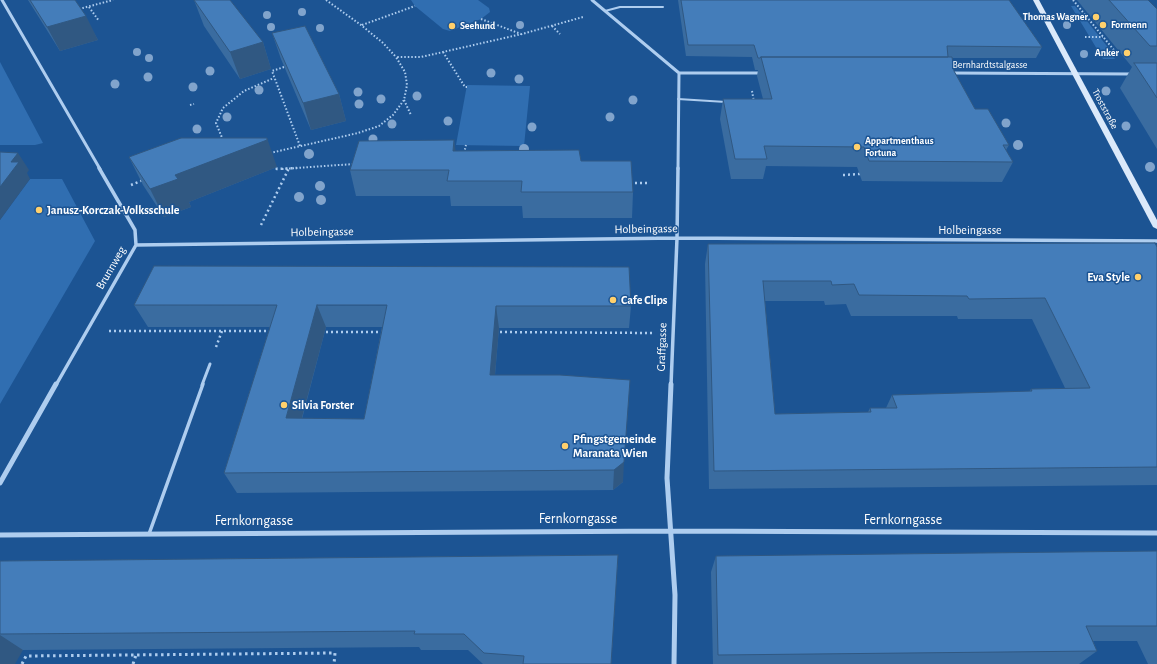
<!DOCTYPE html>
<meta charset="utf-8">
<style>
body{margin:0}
canvas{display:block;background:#1c5493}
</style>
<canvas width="1157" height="664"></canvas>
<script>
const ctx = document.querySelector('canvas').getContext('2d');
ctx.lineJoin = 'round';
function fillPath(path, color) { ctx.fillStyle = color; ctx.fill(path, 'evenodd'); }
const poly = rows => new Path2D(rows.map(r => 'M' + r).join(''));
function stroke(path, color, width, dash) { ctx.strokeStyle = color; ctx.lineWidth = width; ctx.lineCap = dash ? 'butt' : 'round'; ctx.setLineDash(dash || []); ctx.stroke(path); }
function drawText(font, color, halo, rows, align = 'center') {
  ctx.font = font + ' "Alegreya Sans",sans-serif'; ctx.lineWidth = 3; ctx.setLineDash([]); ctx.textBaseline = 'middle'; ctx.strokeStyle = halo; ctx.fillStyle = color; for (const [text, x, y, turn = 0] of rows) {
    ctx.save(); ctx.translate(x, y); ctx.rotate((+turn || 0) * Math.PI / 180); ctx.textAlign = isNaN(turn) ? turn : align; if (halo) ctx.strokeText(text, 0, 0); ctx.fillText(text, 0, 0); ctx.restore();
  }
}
const green = poly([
 [411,0,478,0,489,8,490,12,481,19,450,31,443,29,415,6],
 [1071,6,1075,6,1114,55,1112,55,1115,59,1103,59],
 [0,62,43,143,35,145,0,145],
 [467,85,530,86,524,146,456,145],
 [30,179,62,179,95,241,0,404,0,220]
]);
const pathFar2 = poly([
 [326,0,361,25,383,43,396,57],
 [1073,0,1118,55],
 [89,7,99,21],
 [79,9,113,0],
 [481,19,521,34],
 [362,25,415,6],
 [552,26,560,34],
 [1085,37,1103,37],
 [443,52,465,87,467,87],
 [284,67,272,71,300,146],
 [752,91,754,102],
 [404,100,411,115],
 [190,105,194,104],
 [223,140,216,123,223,108,244,91,274,78],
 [270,153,358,133,379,126,393,115,404,100,407,85,405,72,396,57,421,57,522,34,583,17],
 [464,153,466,145],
 [275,166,277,169],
 [282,169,354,164]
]);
const pathFar1 = poly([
 [276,168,277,169,297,168],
 [843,175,860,174],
 [630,183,647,183],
 [131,185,143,180],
 [261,225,289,168],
 [109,331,272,331],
 [321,332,384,332],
 [495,332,654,333],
 [216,347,222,331]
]);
const path = poly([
 [22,664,26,656,335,653,334,664],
 [133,664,136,655]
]);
const laneFar2 = poly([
 [605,11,620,7,663,7],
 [678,99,726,102]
]);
const laneFar1 = poly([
 [202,385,210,364]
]);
const lane = poly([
 [149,534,203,384]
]);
const streetFar2 = poly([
 [2,0,100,169],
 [592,0,679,73,678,169],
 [679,73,762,73],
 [951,73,1132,74]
]);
const streetFar1 = poly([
 [136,245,677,238,1157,241],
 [56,385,136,245,135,230,99,168],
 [671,385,677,238,678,168]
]);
const street = poly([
 [671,384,667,478,675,595,674,664],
 [0,483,56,384],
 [0,535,671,531,1157,533]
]);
const secondary = poly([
 [1033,0,1039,0,1157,220,1157,229,1153,227,1033,0]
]);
const trees = [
 [302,12,4],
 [267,15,4],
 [520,25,4],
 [1067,25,4],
 [271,27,4],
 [320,28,4],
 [137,52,4],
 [1084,54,4],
 [149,58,4],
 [210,71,4.5],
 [491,73,4.5],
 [148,77,4.5],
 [519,79,4.5],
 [115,84,4.5],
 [193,87,4.5],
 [259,90,4.5],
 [1106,91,4.5],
 [358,92,4.5],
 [417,96,4.5],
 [381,99,4.5],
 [633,100,4.5],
 [359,104,4.5],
 [227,117,4.5],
 [610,117,4.5],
 [448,121,4.5],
 [1006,123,4.5],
 [392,124,4.5],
 [1126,126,4.5],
 [532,127,4.5],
 [197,129,4.5],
 [373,139,4.5],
 [1018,145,5],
 [524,149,5],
 [309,154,5],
 [1150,167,5],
 [320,186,5],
 [299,197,5],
 [321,200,5]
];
const wall = poly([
 [28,0,75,0,98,40,60,51],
 [194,0,263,42,271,69,240,79,204,26],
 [678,0,1009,0,1042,47,1036,58,952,58,954,71,975,109,1009,145,1006,150,1013,162,1002,182,862,181,857,167,766,166,763,179,731,179,720,119,723,99,763,99,757,76,758,70,755,70,752,57,686,56],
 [1077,0,1148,0,1157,9,1157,149,1120,88,1132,67],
 [272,33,339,94,346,121,311,130,281,59],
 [454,140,455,151,581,161,633,192,632,218,523,218,522,206,451,206,450,196,356,196,350,170],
 [129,157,277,166,277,167,189,202,191,207,164,217,143,185],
 [708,244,1157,247,1157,485,709,489,705,264],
 [765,301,824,301,825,305,846,304,851,316,957,316,958,319,1032,319,1065,388,1031,389,1029,392,892,395,886,408,870,408,868,412,775,414],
 [134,305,631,306,629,328,499,328,495,375,560,375,623,482,613,490,237,493,224,473,270,327,148,327],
 [326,327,382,327,364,419,302,419],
 [1157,551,1157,664,1148,664,1137,641,1093,641,1097,651,1079,664,713,664,711,572,716,556],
 [618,555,611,664,483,664,468,650,421,650,419,647,23,650,0,664,0,561]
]);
const shadedWall = poly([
 [86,16,98,40,60,51,47,27],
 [263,42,271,69,240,79,230,52],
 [339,94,346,121,311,130,303,103],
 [267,138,277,167,189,202,191,207,164,217,150,189,175,175],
 [454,140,458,166,453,151],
 [18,153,29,170,27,173,30,179,0,220,0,187,11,162],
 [317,305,326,327,296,440,286,418],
 [496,306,499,328,493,397,490,375],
 [624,462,623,482,613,490,614,470],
 [0,635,23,650,15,664,0,664]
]);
const building = poly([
 [30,0,75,0,86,16,47,27,30,0],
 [194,0,230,0,263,42,230,52,194,0],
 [681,0,1009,0,1042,47,947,46,948,57,761,57,760,58,758,58,754,45,688,45,681,0],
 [1109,0,1148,0,1157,9,1157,46,1150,46,1109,0],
 [305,26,339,94,303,103,272,33,305,26],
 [761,57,952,57,954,71,975,109,988,109,1009,145,1003,145,1013,162,869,161,864,147,764,146,767,159,735,159,723,99,772,99,761,57],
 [1134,63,1157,63,1157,98,1134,63],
 [181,138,267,138,267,140,175,175,178,179,150,189,129,157,181,138],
 [454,140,453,151,579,150,581,161,631,161,633,192,521,192,522,181,447,181,449,170,350,170,359,141,454,140],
 [0,152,18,153,11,162,19,162,0,187,0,152],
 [1155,243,1157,247,1157,467,714,471,708,244,1155,243],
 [763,281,831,281,832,285,854,284,859,295,967,296,969,299,1045,298,1090,388,1031,389,1032,391,892,395,897,408,870,408,871,412,775,414,763,281],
 [154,266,629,267,631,306,496,306,490,375,560,375,630,380,624,462,614,470,224,473,277,305,134,305,154,266],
 [317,305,387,305,364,419,286,418,317,305],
 [1157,551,1157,626,1086,626,1097,651,718,655,716,556,1157,551],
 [618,555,611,664,523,664,524,656,484,653,464,634,414,634,415,631,0,634,0,561,618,555]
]);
const markers = [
 [1096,17,4,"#ffd06c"],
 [1103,25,4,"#ffd06c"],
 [452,26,4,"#ffd06c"],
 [1127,53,4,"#ffd06c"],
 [857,147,4,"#ffd06c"],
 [39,210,4,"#ffd06c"],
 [1138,277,4,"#ffd06c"],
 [613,300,4,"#ffd06c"],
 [284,405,4,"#ffd06c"],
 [565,446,4,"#ffd06c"]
];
const farPoinames = [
 ["Thomas Wagner",1088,17,"right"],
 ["Formenn",1111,25],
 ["Seehund",460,26],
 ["Anker",1119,53,"right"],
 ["Appartmenthaus",865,141],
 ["Fortuna",865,153]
];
const farStreetnames = [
 ["Bernhardtstalgasse",990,65],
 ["Troststraße",1105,109,62]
];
const poiNames = [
 ["Janusz-Korczak-Volksschule",47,210],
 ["Eva Style",1130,277,"right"],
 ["Cafe Clips",621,300],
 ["Silvia Forster",292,405],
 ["Pfingstgemeinde",573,439],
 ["Maranata Wien",573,453]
];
const streetNames = [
 ["Holbeingasse",646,229,-1],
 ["Holbeingasse",970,230],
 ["Holbeingasse",322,232,-1],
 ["Brunnweg",111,268,-60],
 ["Graffgasse",662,347,-88]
];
const nearStreetnames = [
 ["Fernkorngasse",578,519],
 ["Fernkorngasse",903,520],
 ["Fernkorngasse",254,521]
];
fillPath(green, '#306eb1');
stroke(pathFar2, '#aecdef', 2, [1.5, 2]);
stroke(pathFar1, '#aecdef', 2.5, [2, 3]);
stroke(path, '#aecdef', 3, [2.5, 3.5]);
stroke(laneFar2, '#aecdef', 2);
stroke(laneFar1, '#aecdef', 3);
stroke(lane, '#aecdef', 3.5);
stroke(streetFar2, '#aecdef', 3);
stroke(streetFar1, '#aecdef', 3.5);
stroke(street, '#aecdef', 5);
fillPath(secondary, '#dbe9fa');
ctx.fillStyle = '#81a4cc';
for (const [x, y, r] of trees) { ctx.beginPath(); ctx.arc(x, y, r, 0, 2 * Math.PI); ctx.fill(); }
fillPath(wall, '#3a6ca0');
fillPath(shadedWall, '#305882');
fillPath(building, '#447dba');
stroke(building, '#305882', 1);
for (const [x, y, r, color] of markers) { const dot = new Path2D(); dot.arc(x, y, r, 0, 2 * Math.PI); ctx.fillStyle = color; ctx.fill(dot); stroke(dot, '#1c5493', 1.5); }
drawText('bold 10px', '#fff', '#1c5493', farPoinames, 'left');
drawText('10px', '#fff', '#1c5493', farStreetnames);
drawText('bold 12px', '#fff', '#1c5493', poiNames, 'left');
drawText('12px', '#fff', '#1c5493', streetNames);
drawText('14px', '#fff', '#1c5493', nearStreetnames);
</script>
